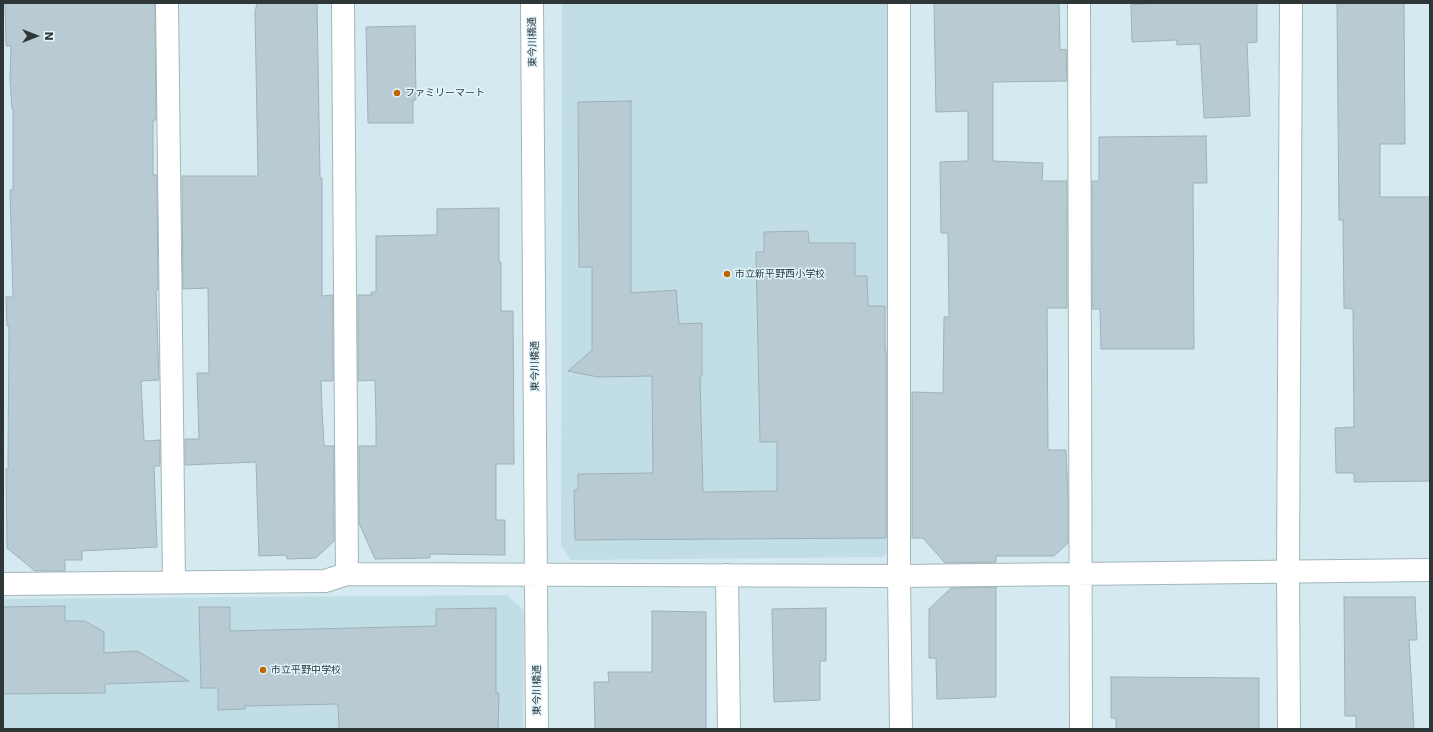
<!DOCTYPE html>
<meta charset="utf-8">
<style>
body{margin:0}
#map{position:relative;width:1433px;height:732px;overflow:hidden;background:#d5e9f0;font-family:"DejaVu Sans",sans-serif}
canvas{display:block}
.frame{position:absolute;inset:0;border:4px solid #2e3638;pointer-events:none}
.north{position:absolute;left:16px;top:16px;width:40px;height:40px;-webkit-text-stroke:3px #e2f7fd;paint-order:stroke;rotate:90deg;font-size:11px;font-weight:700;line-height:16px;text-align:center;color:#2e3638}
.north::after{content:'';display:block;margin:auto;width:14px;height:18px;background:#2e3638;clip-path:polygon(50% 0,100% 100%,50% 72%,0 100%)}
</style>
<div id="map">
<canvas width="1433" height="732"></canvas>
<div class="frame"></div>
<div class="north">N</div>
</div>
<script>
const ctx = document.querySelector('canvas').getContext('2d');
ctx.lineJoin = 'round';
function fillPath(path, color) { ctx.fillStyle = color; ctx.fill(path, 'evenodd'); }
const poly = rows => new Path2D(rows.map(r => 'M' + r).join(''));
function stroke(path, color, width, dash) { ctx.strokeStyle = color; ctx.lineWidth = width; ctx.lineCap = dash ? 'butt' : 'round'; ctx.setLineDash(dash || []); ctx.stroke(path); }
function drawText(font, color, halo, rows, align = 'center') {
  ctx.font = font + ' "DejaVu Sans","Noto Sans JP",sans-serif'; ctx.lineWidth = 3; ctx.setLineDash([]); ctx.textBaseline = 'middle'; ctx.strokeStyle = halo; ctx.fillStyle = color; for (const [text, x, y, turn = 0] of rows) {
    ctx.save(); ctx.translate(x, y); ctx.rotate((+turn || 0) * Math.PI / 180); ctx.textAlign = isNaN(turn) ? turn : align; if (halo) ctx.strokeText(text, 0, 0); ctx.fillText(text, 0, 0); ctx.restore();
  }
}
const built = poly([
 [562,3,890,3,896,546,882,557,571,560,561,545],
 [507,595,524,611,523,729,3,729,3,599]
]);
const building = poly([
 [5,3,155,3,156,120,153,120,153,175,157,175,158,290,156,290,159,380,141,381,144,441,160,440,160,466,154,466,157,547,82,551,82,560,65,560,65,571,35,571,7,548,6,469,8,469,9,326,7,326,6,297,13,297,10,190,13,190,13,109,12,109,10,80,11,46,6,46,5,3],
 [257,3,317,3,320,178,322,178,322,296,333,295,333,381,321,381,322,409,324,446,334,446,334,541,316,558,287,559,286,555,259,556,256,462,185,465,185,439,199,439,197,373,209,373,208,288,183,289,182,176,258,176,255,12,257,3],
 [934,3,1059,3,1060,50,1066,49,1067,81,993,82,993,161,1043,163,1042,181,1067,181,1067,308,1047,308,1048,450,1066,450,1068,496,1068,543,1054,556,996,556,996,562,945,563,923,538,912,538,912,392,943,393,944,317,949,317,948,233,941,233,940,162,968,161,968,111,936,112,934,3],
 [1153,3,1257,3,1257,42,1247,43,1250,116,1204,118,1200,44,1177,45,1177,40,1132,42,1131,5,1153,3],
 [1337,3,1404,3,1405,144,1380,144,1380,197,1430,197,1430,481,1354,482,1354,473,1336,473,1335,428,1354,427,1353,309,1344,308,1343,220,1339,220,1337,3],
 [415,26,416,100,413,100,413,123,368,123,366,27,415,26],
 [631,101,631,293,676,290,679,324,702,323,702,376,700,377,703,492,777,491,777,442,760,442,756,252,764,252,764,232,808,231,809,243,855,243,855,276,867,276,868,306,885,306,885,351,886,351,886,538,575,540,574,490,578,490,578,474,653,473,652,376,598,377,568,371,592,350,592,267,579,267,578,102,631,101],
 [1206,136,1207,183,1193,183,1194,349,1101,349,1100,309,1092,309,1092,181,1099,181,1099,137,1206,136],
 [499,208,499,262,501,262,501,311,513,311,514,464,496,464,496,520,505,520,505,555,430,554,430,558,375,559,359,523,359,446,376,446,376,420,375,380,358,381,358,295,372,295,371,292,376,292,376,236,437,235,437,209,499,208],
 [996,587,996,697,937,699,936,658,929,658,929,609,951,588,996,587],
 [1344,597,1415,597,1417,640,1409,640,1414,729,1356,729,1356,716,1345,716,1344,597],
 [65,606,65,621,85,621,104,632,104,653,137,651,189,681,105,684,105,693,3,694,3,607,65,606],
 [199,607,230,607,230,631,436,626,436,609,496,608,496,693,499,693,498,729,339,729,338,704,245,706,245,709,218,710,218,688,201,688,199,607],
 [826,608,826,661,820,661,820,700,774,702,772,609,826,608],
 [652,611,706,612,706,729,595,729,594,682,609,682,608,672,652,672,652,611],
 [1111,677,1259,678,1259,729,1116,729,1116,718,1111,718,1111,677]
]);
const minor = poly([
 [167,3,174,582],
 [343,3,347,574],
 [532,3,537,729],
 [899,3,899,576,901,729],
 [1079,3,1081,729],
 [727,575,729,729],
 [3,584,325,581,347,574,899,576,1430,570],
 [1289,729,1288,571,1291,3]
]);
const markers = [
 [397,93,4,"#be6502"],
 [727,274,4,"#be6502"],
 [263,670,4,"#be6502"]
];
const streetNames = [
 ["東今川橋通",533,42,-91],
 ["東今川橋通",535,366,-90],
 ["東今川橋通",537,690,-90]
];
const poiNames = [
 ["ファミリーマート",405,93],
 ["市立新平野西小学校",735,274],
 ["市立平野中学校",271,670]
];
fillPath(built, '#c1dee7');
fillPath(building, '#b8cbd2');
stroke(building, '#9eb1b7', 1);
stroke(minor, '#a2b6bc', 24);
stroke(minor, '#fff', 22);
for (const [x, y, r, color] of markers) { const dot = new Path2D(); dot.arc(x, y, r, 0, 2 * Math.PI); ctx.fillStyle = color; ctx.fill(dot); stroke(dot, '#e2f7fd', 1.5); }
drawText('10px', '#2e3638', '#e2f7fd', streetNames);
drawText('10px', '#2e3638', '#e2f7fd', poiNames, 'left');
</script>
